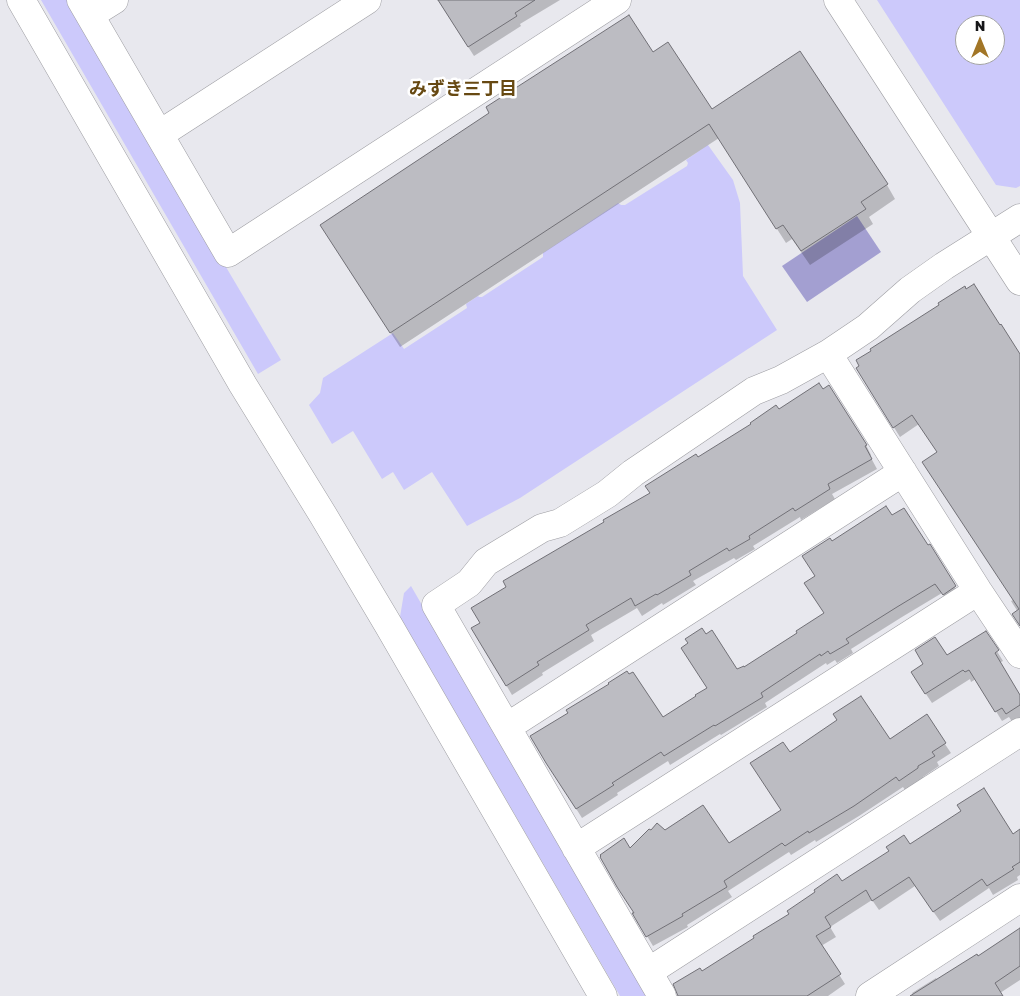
<!DOCTYPE html>
<meta charset="utf-8">
<style>
body{margin:0}
#map{position:relative;width:1020px;height:996px;overflow:hidden;background:#e8e8ee;font-family:"Golos Text",sans-serif}
canvas{display:block}
.north{position:absolute;left:955px;top:15px;width:50px;height:50px;box-sizing:border-box;background:#fff;border:1px solid #a2a2a3;border-radius:50%;rotate:0deg;font-size:14px;font-weight:700;line-height:20px;text-align:center;color:#161618}
.north::after{content:'';display:block;margin:auto;width:18px;height:22px;background:#a27627;clip-path:polygon(50% 0,100% 100%,50% 72%,0 100%)}
</style>
<div id="map">
<canvas width="1020" height="996"></canvas>
<div class="north">N</div>
</div>
<script>
const ctx = document.querySelector('canvas').getContext('2d');
ctx.lineJoin = 'round';
function fillPath(path, color) { ctx.fillStyle = color; ctx.fill(path, 'evenodd'); }
const poly = rows => new Path2D(rows.map(r => 'M' + r).join(''));
function stroke(path, color, width, dash) { ctx.strokeStyle = color; ctx.lineWidth = width; ctx.lineCap = dash ? 'butt' : 'round'; ctx.setLineDash(dash || []); ctx.stroke(path); }
function drawText(font, color, halo, rows, align = 'center') {
  ctx.font = font + ' "Golos Text","Noto Sans JP",sans-serif'; ctx.lineWidth = 5; ctx.setLineDash([]); ctx.textBaseline = 'middle'; ctx.strokeStyle = halo; ctx.fillStyle = color; for (const [text, x, y, turn = 0] of rows) {
    ctx.save(); ctx.translate(x, y); ctx.rotate((+turn || 0) * Math.PI / 180); ctx.textAlign = isNaN(turn) ? turn : align; if (halo) ctx.strokeText(text, 0, 0); ctx.fillText(text, 0, 0); ctx.restore();
  }
}
const green = poly([
 [41,0,68,0,281,360,258,374],
 [877,0,1020,0,1020,186,1016,188,996,185],
 [965,25,995,25,995,55,965,55],
 [708,145,733,180,740,203,743,276,777,330,520,498,467,526,432,472,404,490,393,472,382,479,353,431,332,444,309,405,320,393,323,378,393,333,404,349,467,308,466,304,478,296,479,297,482,297,543,257,543,253,618,203,621,205,625,205,687,166,688,163,686,160],
 [411,586,648,996,620,996,400,617,404,593]
]);
const water = poly([
 [857,216,881,252,807,302,782,266]
]);
const shadow = poly([
 [438,0,560,0,520,24,521,26,474,56],
 [652,54,711,111,887,185,895,199,869,217,873,224,810,265,792,239,786,243,719,138,400,347,330,240],
 [1020,356,1020,625,1018,612,1011,601,1013,600,938,453,919,424,900,437,863,378],
 [779,411,866,445,871,455,870,456,877,469,832,494,835,499,801,520,800,517,753,546,755,549,736,560,734,558,693,581,696,585,663,605,662,603,642,616,637,608,591,635,594,641,542,673,543,675,512,695,473,629,482,624,507,587,651,494,698,459],
 [892,517,927,546,929,545,961,597,949,604,942,593,902,617,851,649,853,653,837,663,835,660,827,665,826,663,765,703,767,707,721,735,720,734,670,765,668,761,617,793,618,795,582,818,553,772,662,719,737,671,744,669,825,614,805,584,816,576,832,543],
 [985,632,1003,661,999,663,1020,697,1020,719,1013,723,1009,717,1002,721,976,679,971,682,970,679,932,703,918,682,947,657],
 [926,716,951,753,937,762,939,766,923,777,923,778,905,790,903,787,859,816,816,842,815,840,791,855,789,852,728,891,732,897,687,925,688,927,653,946,634,914,635,913,630,850,665,832,729,845,782,811,789,753,889,741],
 [1020,831,1020,875,1017,877,1018,880,993,895,989,888,940,921,915,886,879,910,872,900,830,927,836,937,821,946,845,984,828,996,680,996,702,973,842,883,910,846,1012,836],
 [1020,929,1020,980,1000,993,1002,996,914,996,912,993,936,978,938,981,977,957]
]);
const building = poly([
 [438,0,535,0,515,13,517,16,468,47,438,0],
 [629,15,653,52,668,42,712,109,800,51,888,184,861,202,866,209,801,251,783,225,776,229,709,124,390,333,320,225,489,113,486,107,629,15],
 [974,284,1000,325,1001,324,1020,354,1020,626,1012,614,1019,609,922,462,937,452,912,415,893,428,856,368,859,366,856,360,871,351,870,349,939,305,938,303,965,286,966,289,974,284],
 [819,383,823,389,829,385,867,445,865,446,872,459,828,484,830,489,795,511,793,508,749,536,750,539,729,551,727,548,689,571,691,575,657,595,656,594,635,606,631,598,586,625,589,630,537,662,539,665,506,686,471,628,480,623,471,608,506,587,503,581,604,522,603,520,650,493,645,486,696,454,698,457,751,424,750,423,776,405,779,409,819,383],
 [886,506,892,515,904,508,928,545,930,544,956,586,943,595,935,584,897,607,846,639,849,643,830,654,828,651,821,656,820,654,761,693,763,697,715,726,714,725,664,756,661,752,612,783,614,785,576,809,546,763,530,736,568,713,566,710,609,684,608,683,627,671,629,674,633,672,663,717,696,696,695,695,707,688,681,648,688,643,685,639,702,628,706,634,712,630,737,669,744,666,744,667,797,633,796,631,824,613,804,583,815,576,802,556,830,538,832,541,886,506],
 [986,631,999,650,995,653,1020,695,1020,705,1006,714,1002,708,995,712,969,670,965,672,963,670,925,694,911,672,923,664,915,650,935,637,947,655,986,631],
 [861,696,890,739,927,714,946,743,932,752,935,756,918,766,918,768,899,781,896,777,854,806,809,833,808,831,785,846,782,843,724,881,727,887,682,914,683,916,646,937,632,913,634,913,617,887,600,857,601,856,600,855,624,838,630,848,649,829,651,830,657,823,665,830,703,805,729,843,781,810,750,763,783,742,790,752,837,720,833,714,861,696],
 [984,788,1013,834,1020,829,1020,862,1012,867,1014,869,987,886,982,879,933,912,909,877,872,901,866,890,825,917,831,927,816,936,841,974,807,996,678,996,673,984,700,968,702,971,754,938,753,936,789,914,787,911,815,892,814,890,837,874,842,881,889,851,886,847,904,835,910,844,961,811,957,805,984,788],
 [1020,928,1020,966,995,983,1003,996,910,996,977,954,978,956,1020,928]
]);
const minor = poly([
 [21,0,243,385,323,515,389,626,603,996],
 [81,0,228,253,617,0],
 [90,15,114,0],
 [160,134,367,0],
 [828,354,978,591,1020,654],
 [507,727,903,472],
 [576,848,978,591],
 [648,972,1020,732],
 [662,996,436,605,469,583,486,562,542,528,560,523,607,494,633,473,754,391,781,380,828,354,868,327,910,290,944,266,1020,218],
 [870,996,1020,898]
]);
const tertiary = poly([
 [838,0,1020,281]
]);
const neighbourhoodNames = [
 ["みずき三丁目",463,89]
];
fillPath(green, '#ccc9fb');
fillPath(water, '#a39fd1');
fillPath(shadow, '#0003');
fillPath(building, '#bcbcc2');
stroke(building, '#717076', 1);
stroke(minor, '#9d9da2', 29);
stroke(tertiary, '#9d9da2', 29);
stroke(minor, '#fff', 28);
stroke(tertiary, '#fff', 28);
drawText('bold 18px', '#674912', '#fff', neighbourhoodNames);
</script>
